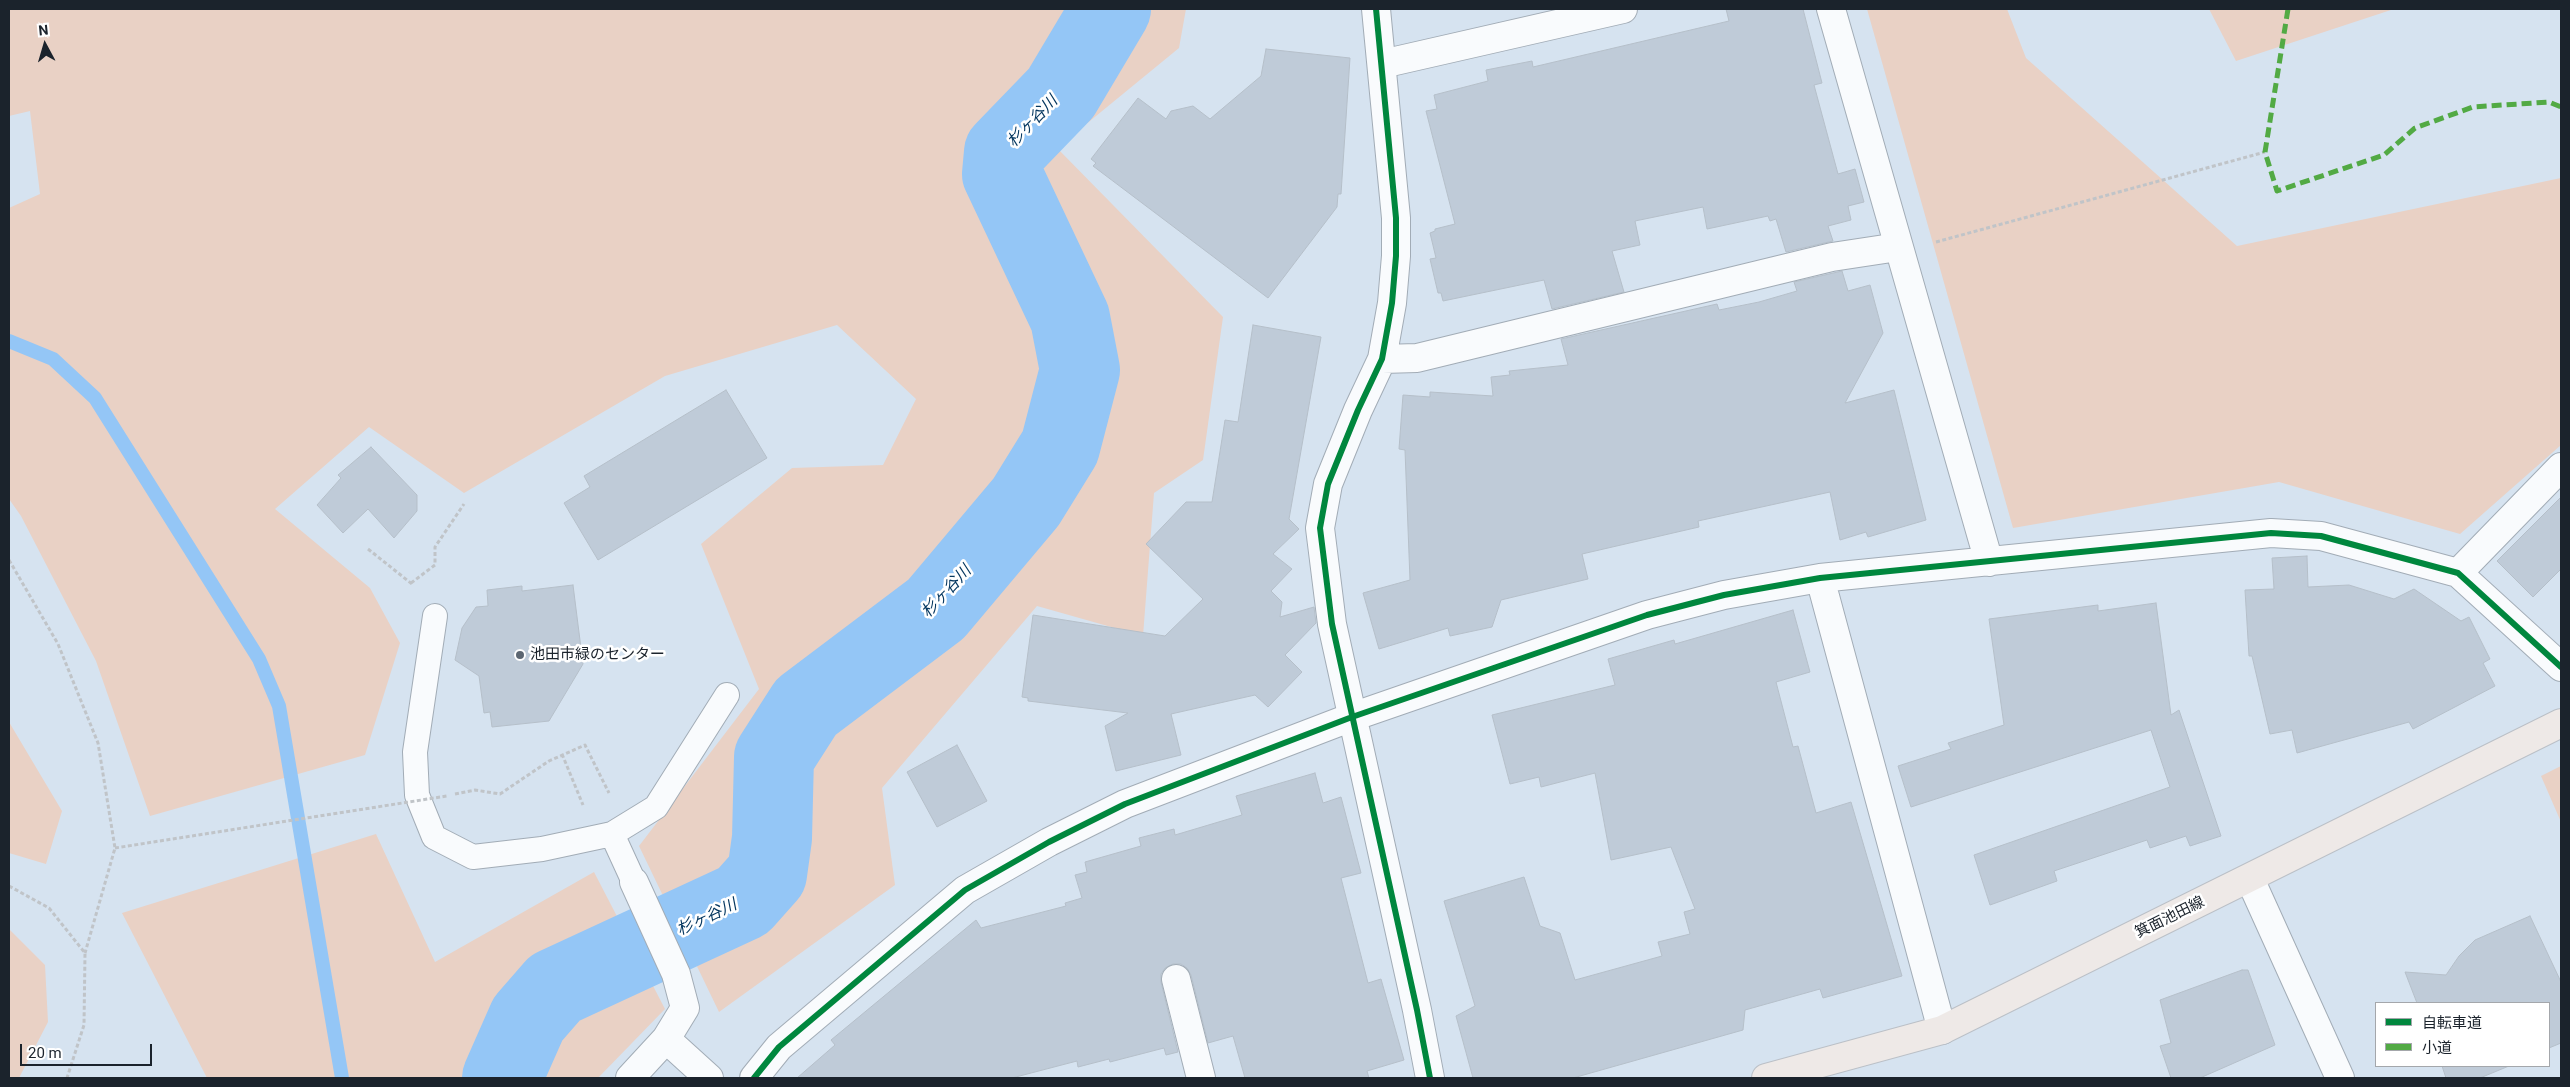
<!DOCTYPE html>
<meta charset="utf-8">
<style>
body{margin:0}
#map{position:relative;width:2570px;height:1087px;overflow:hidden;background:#d6e3f0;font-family:Roboto,"Noto Sans JP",sans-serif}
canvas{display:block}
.frame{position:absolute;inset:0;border:10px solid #1b232c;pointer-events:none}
.legend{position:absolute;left:2375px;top:1002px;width:175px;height:65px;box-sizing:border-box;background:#fff;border:1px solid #a4a7ab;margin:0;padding:6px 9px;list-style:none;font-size:15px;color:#1b232c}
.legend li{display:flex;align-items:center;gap:10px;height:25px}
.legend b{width:25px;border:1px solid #a4a7ab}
.north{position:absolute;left:20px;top:20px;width:50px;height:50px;-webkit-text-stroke:4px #fff;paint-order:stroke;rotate:354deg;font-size:14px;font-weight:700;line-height:20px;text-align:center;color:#1b232c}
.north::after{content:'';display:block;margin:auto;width:18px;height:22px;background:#1b232c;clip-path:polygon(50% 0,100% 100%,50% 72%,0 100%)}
.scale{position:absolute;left:20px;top:1044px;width:132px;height:22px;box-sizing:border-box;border:2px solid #1b232c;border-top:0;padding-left:6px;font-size:15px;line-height:18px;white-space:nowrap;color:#1b232c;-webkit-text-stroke:4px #fff;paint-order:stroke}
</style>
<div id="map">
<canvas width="2570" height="1087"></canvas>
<div class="frame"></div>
<ul class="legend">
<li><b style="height:6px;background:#00873e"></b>自転車道</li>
<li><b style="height:6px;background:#52aa44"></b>小道</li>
</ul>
<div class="north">N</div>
<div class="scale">20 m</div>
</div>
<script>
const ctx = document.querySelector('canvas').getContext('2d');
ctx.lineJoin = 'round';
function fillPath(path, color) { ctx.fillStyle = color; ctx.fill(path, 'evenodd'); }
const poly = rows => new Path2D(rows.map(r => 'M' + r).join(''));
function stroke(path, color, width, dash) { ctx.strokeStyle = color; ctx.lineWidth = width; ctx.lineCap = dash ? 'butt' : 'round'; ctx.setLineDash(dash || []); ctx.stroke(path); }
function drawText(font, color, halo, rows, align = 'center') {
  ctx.font = font + ' Roboto,"Noto Sans JP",sans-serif'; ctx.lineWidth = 5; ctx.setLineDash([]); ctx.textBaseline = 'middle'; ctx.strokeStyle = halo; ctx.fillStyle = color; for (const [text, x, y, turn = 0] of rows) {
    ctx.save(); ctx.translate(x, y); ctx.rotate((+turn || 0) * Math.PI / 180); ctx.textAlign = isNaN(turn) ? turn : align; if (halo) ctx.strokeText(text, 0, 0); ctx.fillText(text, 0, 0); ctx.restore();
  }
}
const green = poly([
 [9,9,1186,9,1179,48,1057,148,1223,317,1203,460,1154,493,1143,636,1037,606,882,788,895,885,719,1012,639,846,759,689,701,544,792,468,883,465,916,399,837,325,665,376,464,493,369,427,275,509,370,588,400,643,365,755,150,816,96,661,21,516,9,499,9,208,40,194,30,111,9,116],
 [1867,9,2007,9,2026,58,2237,246,2561,178,2561,445,2460,534,2279,482,2013,528],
 [2209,9,2394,9,2236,61],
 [9,722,62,811,46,864,9,853],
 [2561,766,2561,822,2541,776],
 [376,834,435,962,594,872,665,1009,598,1078,207,1078,122,913],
 [9,929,45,965,48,1022,19,1078,9,1078]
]);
const stream = poly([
 [9,341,53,359,95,398,259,659,279,706,342,1078]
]);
const river = poly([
 [502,1078,528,1019,555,988,743,901,767,874,772,838,774,757,806,707,936,609,1026,502,1060,447,1080,370,1070,318,1002,174,1004,152,1061,93,1111,9]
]);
const building = poly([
 [1726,9,1803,9,1822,83,1814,85,1838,174,1855,169,1864,202,1848,206,1851,220,1828,226,1833,241,1786,252,1776,219,1770,221,1768,216,1707,229,1703,207,1635,221,1640,245,1612,251,1624,292,1552,309,1544,280,1443,301,1441,293,1438,293,1430,259,1436,258,1430,233,1435,231,1435,229,1455,224,1426,111,1437,109,1434,95,1488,81,1486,70,1532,61,1533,67,1729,21,1726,9],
 [1266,49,1350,58,1341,194,1338,194,1337,207,1268,298,1093,166,1096,163,1091,159,1138,98,1166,119,1171,111,1193,106,1210,119,1261,76,1266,49],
 [1842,271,1848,291,1870,285,1883,333,1845,403,1894,390,1926,520,1868,537,1866,532,1840,540,1830,492,1698,521,1699,527,1582,554,1588,579,1501,600,1492,627,1450,636,1448,628,1379,649,1363,593,1410,580,1405,450,1399,449,1403,395,1430,397,1430,392,1493,396,1491,377,1510,375,1509,371,1568,365,1561,339,1717,304,1719,310,1759,302,1797,291,1794,282,1842,271],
 [1253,325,1321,337,1289,519,1299,529,1273,554,1292,569,1271,591,1282,602,1280,617,1314,607,1316,623,1285,655,1302,672,1268,707,1255,695,1171,714,1181,755,1116,771,1105,726,1128,713,1028,701,1028,698,1022,697,1033,615,1165,636,1203,599,1146,544,1186,502,1212,502,1225,420,1238,422,1253,325],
 [726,390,767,458,598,560,564,503,590,487,584,476,726,390],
 [371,447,417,495,417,511,394,538,368,509,343,533,317,505,341,478,338,475,371,447],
 [2561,497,2561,569,2533,597,2497,561,2561,497],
 [2307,556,2308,587,2349,585,2394,599,2414,589,2461,621,2469,617,2490,659,2483,663,2495,686,2413,729,2409,722,2297,753,2292,730,2270,734,2252,656,2249,656,2245,590,2274,589,2272,558,2307,556],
 [573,585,583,664,549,721,492,727,490,712,484,713,479,676,455,660,462,628,476,607,488,606,487,590,522,586,522,591,573,585],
 [2156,603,2171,715,2179,710,2221,836,2190,846,2186,836,2150,848,2147,840,2054,871,2057,881,1990,905,1974,855,2170,787,2151,730,1911,807,1898,766,1951,749,1948,743,2004,725,1989,619,2098,605,2098,611,2156,603],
 [1793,610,1810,672,1776,682,1793,747,1798,746,1816,813,1851,802,1902,976,1823,998,1820,989,1745,1010,1743,1030,1573,1078,1473,1078,1456,1016,1475,1006,1444,901,1524,877,1540,926,1560,933,1575,980,1662,956,1658,942,1690,934,1684,912,1695,909,1671,847,1611,860,1595,773,1541,787,1539,777,1510,784,1492,715,1615,685,1608,659,1674,640,1675,644,1793,610],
 [957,745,987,801,937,827,907,772,957,745],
 [1315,773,1323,803,1341,797,1361,873,1341,878,1368,983,1381,979,1404,1060,1367,1071,1369,1078,1245,1078,1233,1036,1208,1043,1191,975,1187,968,1181,964,1173,964,1165,968,1161,974,1161,982,1178,1052,1166,1055,1164,1048,1110,1062,1109,1059,1078,1067,1077,1061,1012,1078,797,1078,835,1045,831,1040,976,920,981,928,1066,906,1065,903,1082,898,1075,875,1087,872,1085,862,1141,846,1139,838,1174,829,1175,835,1242,815,1236,796,1315,773],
 [2530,916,2561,982,2561,1043,2549,1048,2549,1003,2417,1003,2405,972,2446,975,2459,956,2475,940,2530,916],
 [2242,970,2248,970,2275,1045,2200,1078,2171,1078,2160,1046,2171,1043,2160,1000,2242,970],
 [2442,1066,2509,1066,2480,1078,2446,1078,2442,1066]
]);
const path = poly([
 [1936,242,2265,152],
 [368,549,412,584],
 [9,560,58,644,98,743,115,848,85,953],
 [411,583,435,565,435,547,464,504],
 [562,754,583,805],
 [455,794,475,790,500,794,549,761,585,745,609,793],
 [9,886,49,908,85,953,84,1025,67,1078]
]);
const lane = poly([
 [435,616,415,752,417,795,434,837,473,857,542,849,612,834,634,882],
 [612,834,656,807,727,695]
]);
const street = poly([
 [1376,9,1396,218,1396,256,1392,303,1382,359,1358,410,1328,484,1320,528,1332,624,1417,1010,1430,1078],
 [1831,9,1989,562],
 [1382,64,1623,9],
 [1382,359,1417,358,1832,257,1898,247],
 [2458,573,2561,467],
 [1820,578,1942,1030],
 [2250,879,2340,1078],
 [1176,979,1201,1078],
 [666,1039,709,1078],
 [630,1078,666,1039,685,1008,676,974,634,882],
 [754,1078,779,1047,965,890,1049,842,1125,804,1352,717,1647,615,1724,595,1820,578,2271,533,2321,536,2458,573,2561,667]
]);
const primary = poly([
 [1766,1078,1942,1030,2561,723]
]);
const pathBridge = poly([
 [115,848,447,796]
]);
const quiet = poly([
 [2288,9,2265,152,2277,191,2384,155,2415,128,2473,107,2549,102,2561,107]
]);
const cycleway = poly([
 [1376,9,1396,218,1396,256,1392,303,1382,359,1358,410,1328,484,1320,528,1332,624,1417,1010,1430,1078],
 [754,1078,779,1047,965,890,1049,842,1125,804,1352,717,1647,615,1724,595,1820,578,2271,533,2321,536,2458,573,2561,667]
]);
const markers = [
 [520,655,5,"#5c6671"]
];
const poiNames = [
 ["池田市緑のセンター",530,655]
];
const streetNames = [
 ["箕面池田線",2170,918,-26]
];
const waterNames = [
 ["杉ヶ谷川",1033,122,-46],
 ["杉ヶ谷川",947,592,-47],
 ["杉ヶ谷川",707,918,-25]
];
fillPath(green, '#e9d1c5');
stroke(stream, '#94c6f6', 14);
stroke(river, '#94c6f6', 80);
fillPath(building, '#bfcbd8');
stroke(building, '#b5bfc9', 1);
stroke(lane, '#a2acb6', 26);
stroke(street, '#a2acb6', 30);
stroke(primary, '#bbc0c7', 30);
stroke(path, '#c0c4c8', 3, [4, 2.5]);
stroke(lane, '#f9fbfd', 24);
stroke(street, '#f9fbfd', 28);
stroke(primary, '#eee9e7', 28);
stroke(pathBridge, '#c0c4c8', 3, [4, 2.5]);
stroke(quiet, '#52aa44', 5, [10, 5]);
stroke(cycleway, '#00873e', 6);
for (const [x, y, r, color] of markers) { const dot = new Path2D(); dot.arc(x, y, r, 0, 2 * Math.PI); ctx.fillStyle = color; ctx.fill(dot); stroke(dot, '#fff', 2); }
drawText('15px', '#1b232c', '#fff', poiNames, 'left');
drawText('15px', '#1b232c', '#fff', streetNames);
drawText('italic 16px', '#063860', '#fff', waterNames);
</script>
